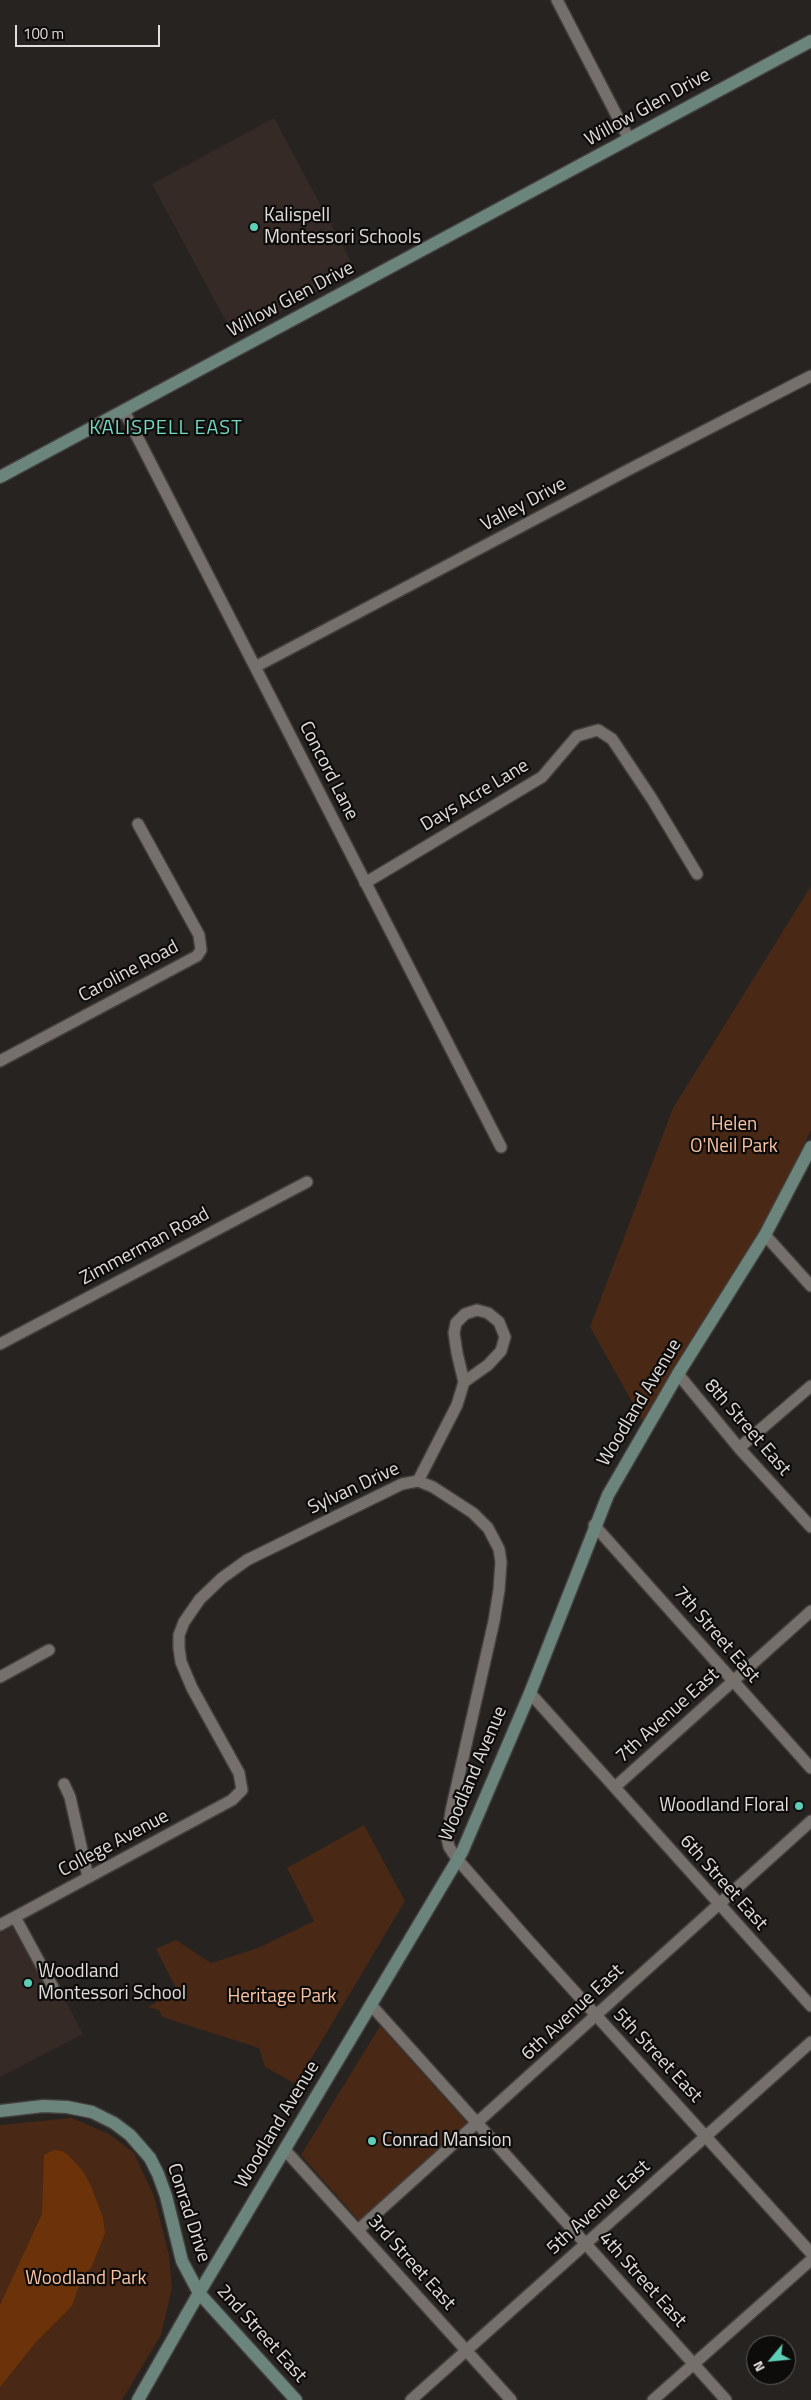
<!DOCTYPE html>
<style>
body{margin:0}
#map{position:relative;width:811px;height:2400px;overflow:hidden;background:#272320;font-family:"Titillium Web",sans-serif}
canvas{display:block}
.north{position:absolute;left:746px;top:2335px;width:50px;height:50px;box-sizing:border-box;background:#0e0c0b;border:1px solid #62605f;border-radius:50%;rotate:242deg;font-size:14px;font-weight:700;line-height:20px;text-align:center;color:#e0dddc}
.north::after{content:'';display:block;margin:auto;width:18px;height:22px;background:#5eceb8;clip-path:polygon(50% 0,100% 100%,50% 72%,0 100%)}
.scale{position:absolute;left:15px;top:25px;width:145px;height:22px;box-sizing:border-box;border:2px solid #e0dddc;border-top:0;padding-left:6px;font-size:15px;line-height:18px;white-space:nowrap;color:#e0dddc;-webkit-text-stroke:4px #0e0c0b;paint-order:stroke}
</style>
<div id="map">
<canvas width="811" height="2400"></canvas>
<div class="north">N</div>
<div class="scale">100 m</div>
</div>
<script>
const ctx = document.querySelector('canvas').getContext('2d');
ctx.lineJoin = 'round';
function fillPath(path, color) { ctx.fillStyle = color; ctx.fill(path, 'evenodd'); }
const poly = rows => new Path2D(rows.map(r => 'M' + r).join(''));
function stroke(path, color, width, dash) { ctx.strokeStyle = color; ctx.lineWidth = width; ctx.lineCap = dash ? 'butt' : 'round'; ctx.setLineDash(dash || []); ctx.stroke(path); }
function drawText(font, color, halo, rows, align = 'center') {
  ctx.font = font + ' "Titillium Web",sans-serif'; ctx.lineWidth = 4.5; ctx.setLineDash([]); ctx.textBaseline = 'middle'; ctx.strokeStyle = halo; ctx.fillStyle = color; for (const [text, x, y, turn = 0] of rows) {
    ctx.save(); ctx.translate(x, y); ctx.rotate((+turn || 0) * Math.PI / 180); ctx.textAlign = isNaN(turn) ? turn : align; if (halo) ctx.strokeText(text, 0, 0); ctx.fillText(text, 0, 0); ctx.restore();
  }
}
const built = poly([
 [274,118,356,271,234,336,152,184],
 [24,1920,83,2034,0,2077,0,1933]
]);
const green = poly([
 [811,886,811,1130,762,1228,644,1423,590,1327,673,1108],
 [364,1825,405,1901,296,2084,265,2067,259,2048,162,2017,159,2010,148,2007,177,1990,156,1949,176,1940,211,1963,258,1948,314,1921,287,1868],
 [380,2026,468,2124,361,2223,301,2155],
 [72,2118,109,2134,134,2153,154,2196,169,2255,172,2288,161,2335,122,2400,0,2400,0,2125]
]);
const water = poly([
 [54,2150,62,2151,68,2155,83,2171,91,2186,103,2218,105,2233,92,2266,80,2282,72,2306,36,2342,0,2387,0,2305,42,2214,44,2155]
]);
const street = poly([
 [557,0,629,139],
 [124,411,501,1147],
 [255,667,628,470,811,376],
 [365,883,542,777,577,736,598,730,612,739,652,799,697,874],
 [0,1061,197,956,201,950,199,935,138,824],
 [765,1235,811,1286],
 [0,1344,307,1182],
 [678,1374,739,1448,811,1527],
 [739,1448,811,1386],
 [418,1481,457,1405,464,1382,488,1365,501,1351,505,1337,499,1322,488,1313,477,1310,465,1314,456,1323,454,1333,457,1353,464,1382],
 [594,1525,811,1768],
 [0,1677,49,1650],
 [530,1693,811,2006],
 [64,1784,70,1797,88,1877],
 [615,1787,811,1611],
 [15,1917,53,1987],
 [0,1925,232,1800,242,1790,239,1773,192,1688,181,1662,179,1648,179,1635,184,1622,200,1599,222,1578,247,1560,402,1484,418,1481,433,1487,473,1513,488,1528,499,1549,501,1562,499,1590,494,1621,451,1811,447,1838,449,1847,457,1859,528,1940,811,2253],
 [371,2005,726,2400],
 [285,2150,511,2400],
 [358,2230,811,1821],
 [411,2400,811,2042],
 [653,2400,811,2260]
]);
const secondary = poly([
 [0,477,811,41],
 [0,2111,43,2106,67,2107,92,2112,114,2123,130,2135,150,2158,158,2174,166,2196,182,2261,199,2293,296,2400],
 [138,2400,199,2293,462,1852,530,1693,608,1495,678,1374,765,1235,811,1147]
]);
const markers = [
 [254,227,5,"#5eceb8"],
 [799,1806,5,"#5eceb8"],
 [28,1983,5,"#5eceb8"],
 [372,2141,5,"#5eceb8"]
];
const streetNames = [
 ["Willow Glen Drive",648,108,-29],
 ["Willow Glen Drive",291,300,-28],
 ["Valley Drive",524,505,-28],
 ["Concord Lane",328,771,63],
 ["Days Acre Lane",475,796,-31],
 ["Caroline Road",129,972,-28],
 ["Zimmerman Road",145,1247,-28],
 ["Woodland Avenue",640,1403,-59],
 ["8th Street East",747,1428,49],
 ["Sylvan Drive",354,1489,-25],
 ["7th Street East",716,1635,49],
 ["7th Avenue East",668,1716,-42],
 ["Woodland Avenue",474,1774,-67],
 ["College Avenue",114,1844,-28],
 ["6th Street East",723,1883,48],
 ["6th Avenue East",573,2013,-43],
 ["5th Street East",657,2056,47],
 ["Woodland Avenue",278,2125,-59],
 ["5th Avenue East",599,2208,-42],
 ["Conrad Drive",188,2213,72],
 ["3rd Street East",411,2263,48],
 ["4th Street East",642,2280,48],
 ["2nd Street East",261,2334,48]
];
const poiNames = [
 ["Kalispell",264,216],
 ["Montessori Schools",264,238],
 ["Woodland Floral",789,1806,"right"],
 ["Woodland",38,1972],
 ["Montessori School",38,1994],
 ["Conrad Mansion",382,2141]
];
const parkNames = [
 ["Helen",734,1125],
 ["O'Neil Park",734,1147],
 ["Heritage Park",282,1997],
 ["Woodland Park",86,2279]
];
const neighbourhoodNames = [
 ["KALISPELL EAST",166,429]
];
fillPath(built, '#352a25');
fillPath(green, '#492815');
fillPath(water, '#6c330a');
stroke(street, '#423e3c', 14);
stroke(secondary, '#423e3c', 15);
stroke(street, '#76706d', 11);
stroke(secondary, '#6b857d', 12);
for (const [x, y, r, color] of markers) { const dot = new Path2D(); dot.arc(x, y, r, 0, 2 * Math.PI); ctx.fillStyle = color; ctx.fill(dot); stroke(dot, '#0e0c0b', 2); }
drawText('19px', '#e0dddc', '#0e0c0b', streetNames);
drawText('19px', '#e0dddc', '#0e0c0b', poiNames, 'left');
drawText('19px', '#fbc4a5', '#0e0c0b', parkNames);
ctx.letterSpacing = '1px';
drawText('20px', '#73d7c2', '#0e0c0b', neighbourhoodNames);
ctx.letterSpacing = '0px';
</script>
